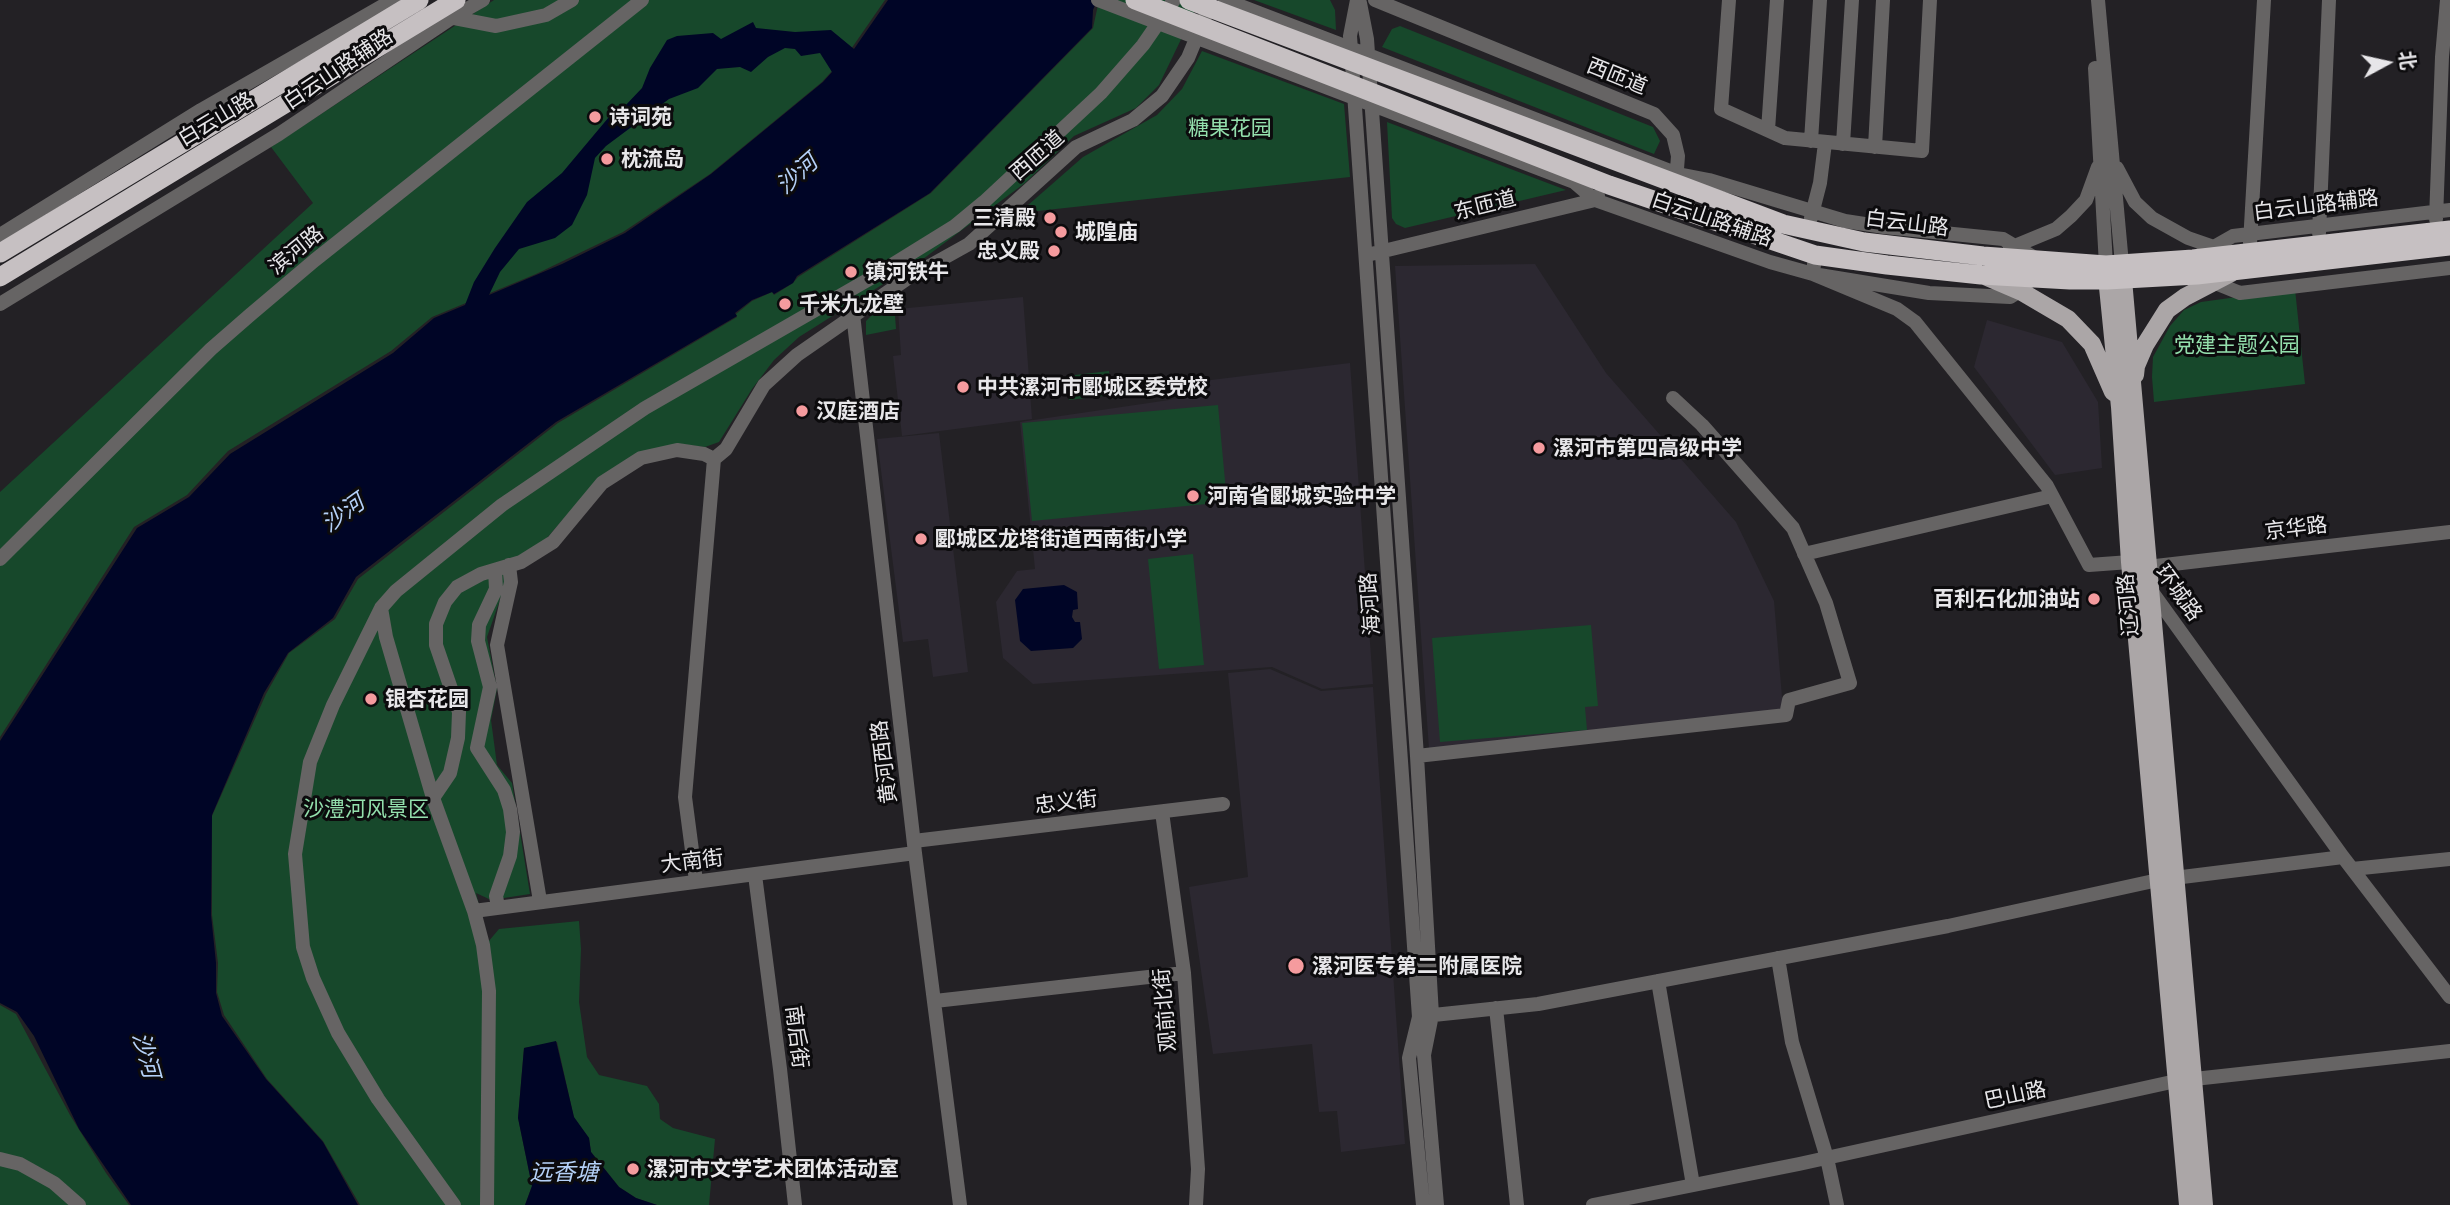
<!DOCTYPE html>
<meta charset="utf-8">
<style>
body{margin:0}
#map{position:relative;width:2450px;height:1205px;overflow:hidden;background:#232125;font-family:Commissioner,"Noto Sans SC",sans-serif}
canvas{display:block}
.north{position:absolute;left:2352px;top:28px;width:70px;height:70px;-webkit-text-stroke:5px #0c0b0d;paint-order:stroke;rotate:82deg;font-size:19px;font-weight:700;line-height:28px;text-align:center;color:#e7e6e9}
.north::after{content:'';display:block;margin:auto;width:24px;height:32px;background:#e7e6e9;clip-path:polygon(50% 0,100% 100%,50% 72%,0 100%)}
</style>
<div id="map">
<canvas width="2450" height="1205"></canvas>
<div class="north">北</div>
</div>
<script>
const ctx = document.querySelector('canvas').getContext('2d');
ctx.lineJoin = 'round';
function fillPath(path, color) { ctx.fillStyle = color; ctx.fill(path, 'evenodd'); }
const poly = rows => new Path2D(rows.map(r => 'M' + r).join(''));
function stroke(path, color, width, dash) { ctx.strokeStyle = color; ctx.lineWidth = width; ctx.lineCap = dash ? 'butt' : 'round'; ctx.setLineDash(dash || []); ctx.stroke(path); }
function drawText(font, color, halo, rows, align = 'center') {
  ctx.font = font + ' Commissioner,"Noto Sans SC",sans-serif'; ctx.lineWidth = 6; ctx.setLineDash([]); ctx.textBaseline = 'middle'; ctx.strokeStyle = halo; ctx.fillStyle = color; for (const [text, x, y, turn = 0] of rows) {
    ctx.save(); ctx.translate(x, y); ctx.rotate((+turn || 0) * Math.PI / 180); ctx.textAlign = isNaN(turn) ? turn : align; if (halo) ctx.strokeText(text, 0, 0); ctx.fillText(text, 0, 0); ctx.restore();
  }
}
const built = poly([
 [1535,264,1606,373,1736,522,1774,601,1783,709,1429,749,1395,266],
 [1023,297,1032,419,902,436,893,356,901,355,898,309],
 [1987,320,2062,342,2098,402,2102,468,2055,475,1974,367],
 [1350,363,1373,684,1322,689,1272,667,1033,684,1003,658,996,602,1017,571,1035,569,1020,422,1203,395,1203,381],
 [939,433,968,672,933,677,928,639,903,642,877,439],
 [1270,669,1321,691,1373,687,1405,1144,1341,1152,1337,1111,1319,1112,1312,1044,1213,1054,1189,887,1248,877,1228,673]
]);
const green = poly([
 [494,0,885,0,849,52,822,82,710,174,623,232,536,274,432,317,391,351,228,451,187,495,134,527,0,737,0,492,313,203,271,147],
 [1099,0,1200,0,1159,85,1136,108,1074,136,1025,183,923,259,799,337,774,360,752,389,719,442,705,447,678,444,640,453,566,516,546,539,507,574,503,591,487,637,497,689,491,720,497,765,512,783,530,894,491,900,476,893,488,942,499,929,579,921,581,949,579,1002,587,1057,599,1075,647,1086,659,1104,660,1119,673,1128,715,1139,709,1205,657,1205,636,1198,619,1187,591,1152,589,1138,574,1118,557,1042,524,1048,518,1118,532,1186,525,1205,360,1205,323,1141,267,1079,224,1015,217,992,218,963,212,915,212,816,266,694,289,653,335,619,358,579,558,423,737,317,736,314,752,301,772,292,774,295,793,283,798,277,931,193,1093,28],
 [1254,0,1330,0,1335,10,1336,30],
 [1400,26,1653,127,1660,141,1654,154,1382,47,1392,29],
 [1202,51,1344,104,1350,177,1019,213,1083,157,1157,115,1182,89],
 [1387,122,1566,190,1405,228,1396,224,1392,218],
 [2295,289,2305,384,2154,402,2152,377,2153,357,2170,326,2184,310,2201,302],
 [894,302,896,329,866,335,866,321,871,316],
 [1109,371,1112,395,1069,400,1066,376],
 [1218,405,1227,502,1032,521,1022,423],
 [1193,554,1204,665,1159,669,1148,559],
 [1591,625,1598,706,1585,707,1587,730,1440,742,1432,638],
 [0,1005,16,1014,70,1115,106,1173,129,1205,0,1205]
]);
const water = poly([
 [888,0,1097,0,1093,10,1092,28,930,193,797,276,793,283,774,294,772,292,752,300,735,313,737,316,556,422,356,577,333,618,288,653,264,693,212,815,211,915,216,963,216,993,222,1016,266,1079,323,1142,358,1205,131,1205,79,1129,34,1036,17,1012,0,1003,0,741,137,528,189,497,230,454,393,353,434,318,465,305,474,282,495,248,527,202,562,173,614,111,624,107,642,88,650,68,667,40,677,36,713,33,721,39,753,22,756,28,795,32,831,30,854,49],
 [785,48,795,49,801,56,820,53,832,72,823,82,711,174,625,233,562,264,489,295,500,272,519,249,555,238,572,225,587,195,595,158,606,146,669,99,698,88,717,69,740,67,751,72,768,57],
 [1064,585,1077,592,1078,609,1073,610,1072,617,1075,622,1080,622,1082,639,1073,648,1031,651,1020,641,1015,600,1023,589],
 [556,1041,574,1117,589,1138,591,1152,619,1187,636,1198,657,1205,525,1205,532,1186,518,1118,524,1048]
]);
const minor = poly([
 [1098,0,1574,182,1595,200,1770,262,1813,274,1929,293,2010,297,2026,287],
 [1225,0,1678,174,1709,180,1845,221,1884,227,2003,239,2035,258],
 [1357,0,1350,36,1419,1017,1409,1058,1423,1205],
 [1375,0,1654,114,1673,135,1678,156,1676,182],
 [1729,0,1721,109,1785,138,1922,151,1930,0],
 [2098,0,2122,264],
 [1360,3,1367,39,1417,756,1432,1015,1424,1055,1437,1205],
 [449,17,496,26,546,15,572,0],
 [2095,68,2106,265],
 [1768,130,1777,0],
 [1811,141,1820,0],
 [1843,144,1852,0],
 [1875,147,1883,0],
 [2117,168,2135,202,2152,218,2188,238,2217,248],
 [1811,218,1820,183,1825,143],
 [2436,219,2442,57,2447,0],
 [2319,233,2329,0],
 [0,235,201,110,393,0],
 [2250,243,2264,0],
 [2010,248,2056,229,2071,216,2086,200,2098,167],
 [1371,254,1595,200,1598,196],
 [1815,255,1813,274,1897,309,1915,322,2047,486,2089,565,2130,562,2136,570],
 [2196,257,2233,236,2450,210],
 [2208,280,2240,293,2450,268],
 [0,304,279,134,453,17,483,0],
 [853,314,915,853,960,1205],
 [1804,554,2052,496],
 [0,559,211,349,250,315,315,260,642,0],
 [509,565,511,582,497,645,540,901],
 [2147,567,2450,532],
 [495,570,496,589,479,625,478,641,490,687,477,748,504,790,510,809,513,832,510,856,496,896,498,907],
 [2150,589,2343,857,2450,997],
 [381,608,386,637,433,798,474,911,483,945,489,991,487,1205],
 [1417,756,1786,715,1789,700,1850,683,1826,603,1793,528,1702,425,1673,398],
 [433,798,450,773,458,738,459,712,436,645,436,624,445,602,457,587,481,574,521,562,553,542,602,483,641,458,677,450,704,454,714,459],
 [1162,812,1184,973,1198,1169,1196,1205],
 [914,841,1223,804],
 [2352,869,2450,859],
 [755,875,780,1069,795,1205],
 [696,881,685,797,714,459,726,449,764,385,797,355,908,278,969,244,1076,147,1133,120,1162,96,1188,58,1205,17],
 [474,911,915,853],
 [1778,958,1792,1042,1827,1158,1837,1205],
 [1658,981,1693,1185],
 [935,1001,1184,973],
 [1496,1008,1517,1205],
 [1424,1016,1538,1004,1948,926,2158,880,2343,857],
 [0,1159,20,1164,54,1183,79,1205],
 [454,1205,378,1099,338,1033,313,978,303,947,295,854,310,762,333,705,381,608,396,591,502,505,645,408,871,278,955,226,984,202,1101,93,1143,45,1174,0],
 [1593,1205,1799,1164,2176,1081,2450,1051]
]);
const major = poly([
 [2106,267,2120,407,2130,562,2188,1205],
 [2122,268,2204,1205],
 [1987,277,2022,292,2068,319,2092,344,2113,392],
 [2135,375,2136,366,2145,345,2167,310,2185,297,2231,273]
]);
const highway = poly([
 [1135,0,1609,185,1815,255,1887,265,1981,275,2070,280,2107,280,2197,275,2450,246],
 [1189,0,1783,224,1864,242,1983,256,2106,265,2193,259,2450,230],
 [0,253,419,0],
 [0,277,456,0]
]);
const markers = [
 [595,117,7,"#f59b9e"],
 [607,159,7,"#f59b9e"],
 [1050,218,7,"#f59b9e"],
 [1061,232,7,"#f59b9e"],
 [1054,251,7,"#f59b9e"],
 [851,272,7,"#f59b9e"],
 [785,304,7,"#f59b9e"],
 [963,387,7,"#f59b9e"],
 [802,411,7,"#f59b9e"],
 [1539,448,7,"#f59b9e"],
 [1193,496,7,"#f59b9e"],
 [921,539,7,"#f59b9e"],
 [2094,599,7,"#f59b9e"],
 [371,699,7,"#f59b9e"],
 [1296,966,9,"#f59b9e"],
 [633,1169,7,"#f59b9e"]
];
const streetNames = [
 ["白云山路辅路",338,69,-34],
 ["西匝道",1617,76,22],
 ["白云山路",216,119,-31],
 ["西匝道",1037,155,-41],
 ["东匝道",1485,205,-14],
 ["白云山路辅路",2316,205,-7],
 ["白云山路辅路",1712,219,19],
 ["白云山路",1907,223,7],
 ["滨河路",296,250,-39],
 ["京华路",2296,528,-7],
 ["环城路",2179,593,54],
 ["海河路",1370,604,-94],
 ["辽河路",2128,605,-95],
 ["黄河西路",884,762,-97],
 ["忠义街",1066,802,-7],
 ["大南街",692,861,-7],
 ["观前北街",1165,1010,-95],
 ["南后街",797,1037,83],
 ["巴山路",2015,1095,-12]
];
const poiNames = [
 ["诗词苑",609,117],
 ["枕流岛",621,159],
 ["三清殿",1036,218,"right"],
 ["城隍庙",1075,232],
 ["忠义殿",1040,251,"right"],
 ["镇河铁牛",865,272],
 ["千米九龙壁",799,304],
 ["中共漯河市郾城区委党校",977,387],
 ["汉庭酒店",816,411],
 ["漯河市第四高级中学",1553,448],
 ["河南省郾城实验中学",1207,496],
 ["郾城区龙塔街道西南街小学",935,539],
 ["百利石化加油站",2080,599,"right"],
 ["银杏花园",385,699],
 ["漯河医专第二附属医院",1312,966],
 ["漯河市文学艺术团体活动室",647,1169]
];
const parkNames = [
 ["糖果花园",1230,128],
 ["党建主题公园",2237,345],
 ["沙澧河风景区",366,809]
];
const waterNames = [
 ["沙河",797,174,-42],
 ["沙河",343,513,-36],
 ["沙河",146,1055,75],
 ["远香塘",564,1172]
];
fillPath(built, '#2c2831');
fillPath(green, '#17482b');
fillPath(water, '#000526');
stroke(minor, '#666464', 14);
stroke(major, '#aba6a7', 18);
stroke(highway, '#c6c0c2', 19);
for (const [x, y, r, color] of markers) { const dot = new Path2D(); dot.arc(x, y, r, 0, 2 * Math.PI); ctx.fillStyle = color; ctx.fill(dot); stroke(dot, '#0c0b0d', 2.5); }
drawText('21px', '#e7e6e9', '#0c0b0d', streetNames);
drawText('bold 21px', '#e7e6e9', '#0c0b0d', poiNames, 'left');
drawText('21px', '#94e0ad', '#0c0b0d', parkNames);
drawText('italic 23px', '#b5d1f8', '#0c0b0d', waterNames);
</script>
